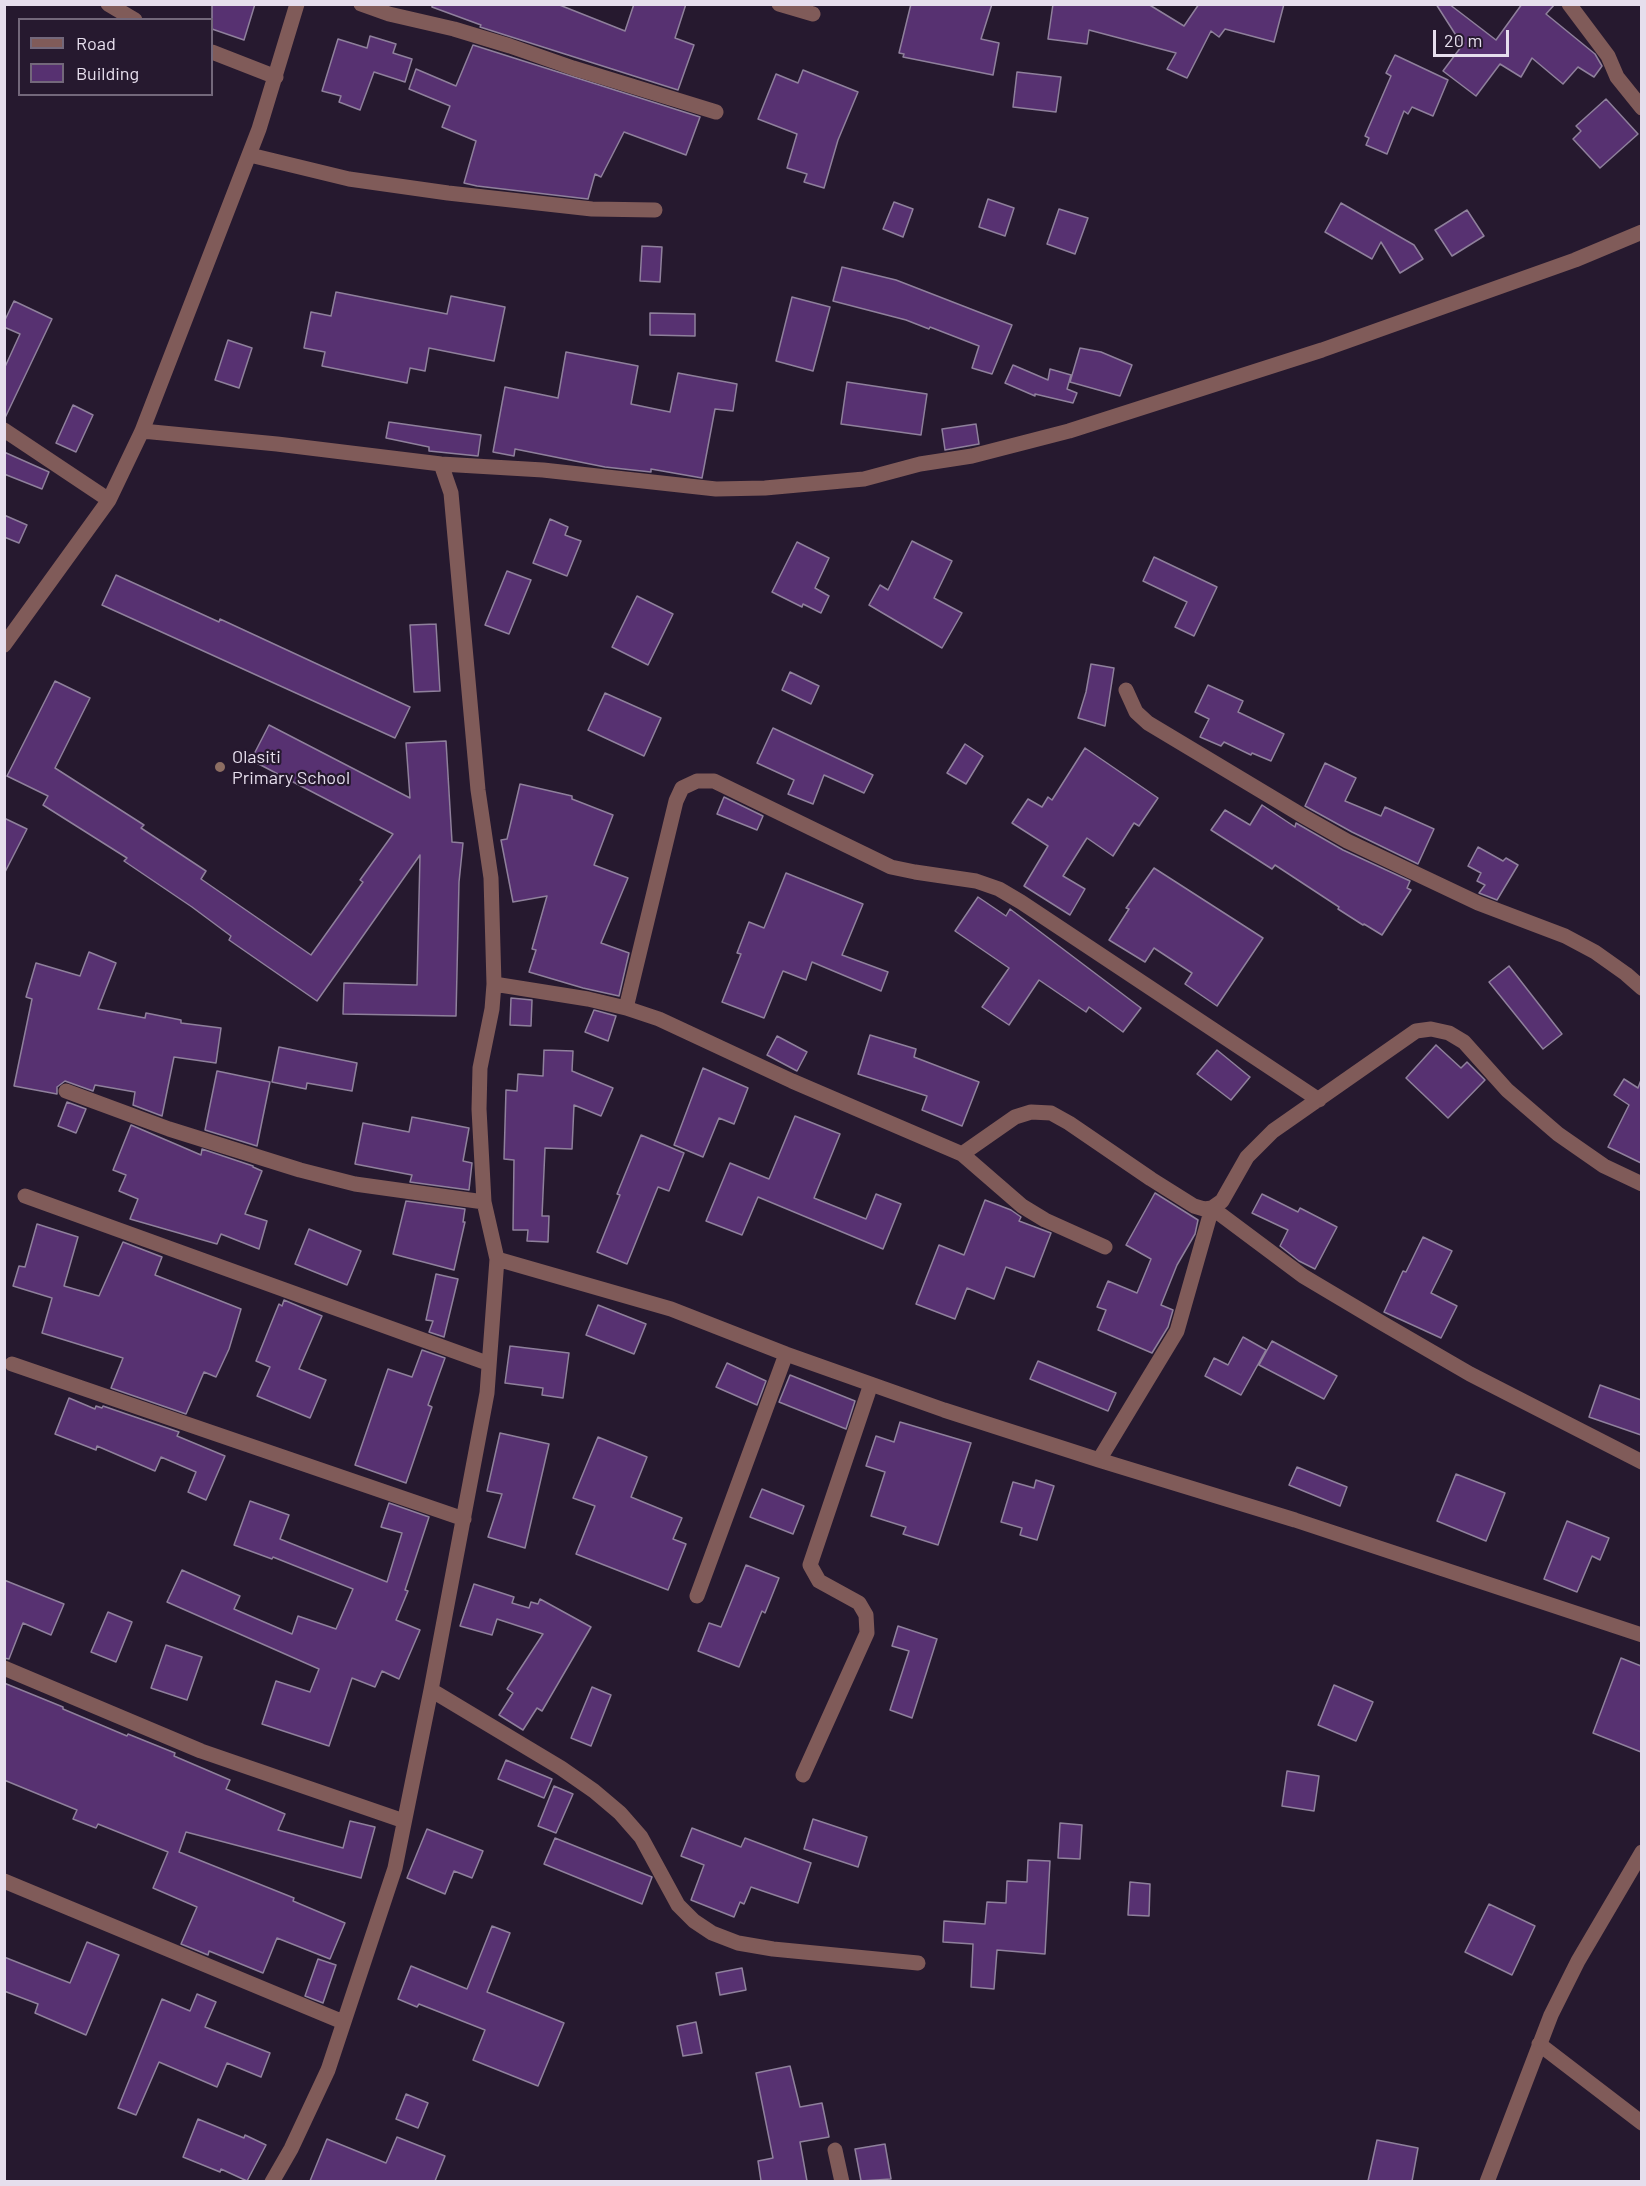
<!DOCTYPE html>
<style>
body{margin:0}
#map{position:relative;width:1646px;height:2186px;overflow:hidden;background:#26192f;font-family:Barlow,sans-serif}
canvas{display:block}
.frame{position:absolute;inset:0;border:6px solid #e6deed;pointer-events:none}
.legend{position:absolute;left:18px;top:18px;width:195px;height:78px;box-sizing:border-box;background:#26192f;border:2px solid #73687b;margin:0;padding:8px 10px;list-style:none;font-size:18px;color:#e6deed}
.legend li{display:flex;align-items:center;gap:12px;height:30px}
.legend b{width:30px;border:2px solid #73687b}
.scale{position:absolute;left:1433px;top:30px;width:76px;height:27px;box-sizing:border-box;border:3px solid #e6deed;border-top:0;padding-left:8px;font-size:18px;line-height:21px;white-space:nowrap;color:#e6deed;-webkit-text-stroke:4px #26192f;paint-order:stroke}
</style>
<div id="map">
<canvas width="1646" height="2186"></canvas>
<div class="frame"></div>
<ul class="legend">
<li><b style="height:8px;background:#805b59"></b>Road</li>
<li><b style="height:16px;background:#573171"></b>Building</li>
</ul>
<div class="scale">20 m</div>
</div>
<script>
const ctx = document.querySelector('canvas').getContext('2d');
ctx.lineJoin = 'round';
function fillPath(path, color) { ctx.fillStyle = color; ctx.fill(path, 'evenodd'); }
const poly = rows => new Path2D(rows.map(r => 'M' + r).join(''));
function stroke(path, color, width, dash) { ctx.strokeStyle = color; ctx.lineWidth = width; ctx.lineCap = dash ? 'butt' : 'round'; ctx.setLineDash(dash || []); ctx.stroke(path); }
function drawText(font, color, halo, rows, align = 'center') {
  ctx.font = font + ' Barlow,sans-serif'; ctx.lineWidth = 4.5; ctx.setLineDash([]); ctx.textBaseline = 'middle'; ctx.strokeStyle = halo; ctx.fillStyle = color; for (const [text, x, y, turn = 0] of rows) {
    ctx.save(); ctx.translate(x, y); ctx.rotate((+turn || 0) * Math.PI / 180); ctx.textAlign = isNaN(turn) ? turn : align; if (halo) ctx.strokeText(text, 0, 0); ctx.fillText(text, 0, 0); ctx.restore();
  }
}
const building = poly([
 [212,4,255,4,244,40,212,29,212,4],
 [432,4,557,4,625,31,634,4,686,4,675,38,694,45,678,90,480,27,481,25,432,7,432,4],
 [911,4,992,4,981,39,999,43,993,75,903,57,904,54,899,53,911,4],
 [1053,4,1148,4,1184,26,1199,4,1284,4,1274,42,1225,29,1219,37,1211,31,1187,78,1167,69,1176,53,1089,30,1087,44,1048,39,1053,4],
 [1436,4,1449,4,1496,40,1522,4,1555,4,1546,14,1595,54,1602,66,1594,77,1578,67,1563,84,1532,58,1521,77,1500,64,1476,96,1443,71,1464,43,1459,40,1436,4],
 [370,36,396,44,393,53,412,59,405,82,374,72,360,110,339,102,341,96,322,91,338,39,367,48,370,36],
 [473,45,700,117,686,155,624,132,601,177,595,174,588,199,477,186,464,183,476,141,442,127,450,106,409,89,416,69,456,86,473,45],
 [1395,55,1448,80,1433,116,1412,107,1408,114,1404,111,1387,154,1366,145,1369,138,1365,136,1391,76,1386,73,1395,55],
 [803,70,858,92,838,140,824,188,804,182,807,174,787,168,797,134,758,119,776,74,798,83,803,70],
 [1017,72,1061,77,1056,112,1013,107,1017,72],
 [1606,99,1638,134,1600,168,1573,139,1581,131,1576,126,1606,99],
 [988,199,1014,208,1005,236,979,227,988,199],
 [894,202,913,209,903,237,883,229,894,202],
 [1341,203,1414,245,1423,259,1400,273,1381,242,1372,259,1325,232,1341,203],
 [1059,209,1088,218,1075,254,1047,244,1059,209],
 [1467,210,1484,236,1452,256,1435,230,1467,210],
 [642,246,662,247,660,282,640,281,642,246],
 [842,267,896,280,1012,325,992,374,972,368,979,346,930,327,929,329,906,320,833,301,842,267],
 [336,292,447,314,451,296,505,307,494,361,429,348,425,371,410,368,407,383,322,366,325,352,304,348,311,312,331,316,336,292],
 [792,297,830,307,813,371,776,361,792,297],
 [14,301,52,319,4,420,4,369,20,334,4,327,4,322,14,301],
 [650,313,695,314,695,336,650,335,650,313],
 [228,340,252,348,239,388,215,380,228,340],
 [1080,348,1101,352,1132,365,1120,396,1070,382,1080,348],
 [566,352,638,366,631,404,670,412,678,373,737,384,733,411,715,409,702,478,651,469,651,472,605,467,515,449,514,456,493,452,505,387,558,398,566,352],
 [1013,365,1048,380,1050,369,1071,375,1067,389,1077,393,1073,403,1035,394,1035,396,1005,383,1013,365],
 [847,382,927,394,921,435,841,424,847,382],
 [73,405,93,415,76,452,56,443,73,405],
 [389,422,481,435,478,456,429,451,429,447,386,438,389,422],
 [976,424,979,444,945,450,942,429,976,424],
 [4,452,49,472,42,489,4,474,4,452],
 [4,515,27,525,19,543,4,537,4,515],
 [550,519,568,527,565,535,581,541,567,576,533,563,550,519],
 [912,541,952,561,934,598,962,613,942,648,869,605,880,585,888,590,912,541],
 [797,542,829,558,815,588,829,596,821,613,803,604,802,607,772,592,797,542],
 [1154,557,1217,587,1194,636,1175,627,1187,602,1143,581,1154,557],
 [507,571,531,580,509,634,485,625,507,571],
 [116,575,219,622,220,619,410,707,395,738,102,605,116,575],
 [637,596,673,614,648,665,612,647,637,596],
 [436,624,440,691,414,692,410,625,436,624],
 [1091,664,1114,668,1105,726,1078,718,1086,692,1091,664],
 [790,672,819,686,811,704,782,690,790,672],
 [55,681,90,698,55,768,144,825,141,828,206,871,201,879,311,955,363,882,360,880,393,834,251,760,269,725,410,798,406,743,446,741,452,842,463,843,459,882,456,1016,343,1014,344,983,417,985,420,855,317,1001,229,940,231,936,192,907,124,861,127,858,43,805,48,796,7,776,55,681],
 [1208,685,1243,701,1238,712,1284,734,1271,761,1252,753,1251,755,1224,742,1221,746,1200,737,1209,719,1195,712,1208,685],
 [605,693,661,718,644,756,588,730,605,693],
 [773,728,873,775,864,793,824,775,813,804,788,794,794,780,757,763,773,728],
 [965,744,983,756,966,784,947,773,965,744],
 [1085,748,1158,798,1139,826,1134,823,1113,856,1087,838,1063,876,1085,889,1070,915,1024,886,1048,846,1012,823,1028,799,1042,807,1048,797,1052,800,1085,748],
 [1325,763,1356,778,1345,801,1381,816,1385,807,1434,829,1418,864,1352,832,1305,806,1325,763],
 [520,784,572,796,572,799,613,815,594,865,628,878,601,943,629,953,619,996,583,988,529,972,536,950,532,949,547,896,513,902,501,840,507,839,520,784],
 [724,797,763,816,757,830,717,814,724,797],
 [1262,805,1295,827,1296,823,1343,850,1410,881,1407,888,1411,890,1382,935,1364,924,1363,925,1338,909,1339,907,1275,865,1272,869,1211,830,1225,810,1250,825,1262,805],
 [4,818,27,829,4,874,4,818],
 [1478,847,1503,861,1506,858,1518,865,1497,900,1479,893,1485,885,1477,881,1481,873,1468,866,1478,847],
 [1154,868,1263,938,1217,1006,1185,984,1192,973,1154,948,1145,962,1109,940,1129,909,1126,908,1154,868],
 [786,873,863,904,842,955,888,972,881,991,812,962,806,980,783,971,764,1018,722,1002,741,954,737,953,749,922,764,928,786,873],
 [978,897,1006,916,1010,909,1141,1008,1123,1032,1089,1007,1086,1012,1039,980,1009,1025,982,1007,1009,968,955,931,978,897],
 [89,952,116,963,98,1009,145,1018,146,1013,181,1020,181,1023,221,1028,216,1063,174,1057,162,1116,133,1105,135,1092,95,1085,93,1091,65,1081,57,1087,57,1094,14,1086,32,999,26,997,36,963,80,976,89,952],
 [1509,966,1562,1034,1543,1049,1489,982,1509,966],
 [511,998,532,1000,531,1026,510,1025,511,998],
 [594,1010,616,1016,608,1041,585,1032,594,1010],
 [870,1035,916,1049,914,1057,979,1082,962,1126,922,1110,927,1096,858,1074,870,1035],
 [777,1036,807,1052,797,1071,767,1055,777,1036],
 [1436,1045,1461,1068,1467,1062,1485,1080,1448,1118,1406,1078,1436,1045],
 [279,1047,357,1063,352,1091,307,1083,306,1089,272,1082,279,1047],
 [544,1050,573,1051,572,1071,613,1088,601,1116,574,1105,572,1149,545,1148,542,1216,549,1216,548,1242,527,1241,528,1230,513,1230,514,1160,504,1159,506,1090,517,1091,518,1074,543,1076,544,1050],
 [1217,1050,1250,1077,1231,1100,1197,1074,1217,1050],
 [703,1068,748,1088,734,1124,719,1118,703,1157,674,1145,703,1068],
 [217,1071,270,1082,257,1146,205,1130,217,1071],
 [1624,1079,1638,1088,1641,1080,1641,1163,1608,1147,1629,1105,1614,1095,1624,1079],
 [67,1102,86,1109,76,1133,58,1126,67,1102],
 [795,1116,840,1134,814,1198,866,1219,876,1194,901,1204,883,1249,758,1197,742,1235,706,1221,730,1163,769,1179,795,1116],
 [412,1117,469,1128,463,1161,472,1163,469,1190,410,1182,412,1175,355,1164,363,1123,409,1132,412,1117],
 [131,1125,201,1155,202,1149,253,1166,253,1167,262,1171,245,1214,267,1221,259,1249,221,1234,217,1244,130,1219,138,1199,119,1191,126,1175,113,1170,131,1125],
 [641,1135,684,1153,669,1191,658,1187,627,1264,597,1252,620,1195,617,1194,641,1135],
 [1155,1193,1198,1220,1195,1234,1177,1265,1161,1305,1173,1310,1168,1327,1152,1353,1098,1330,1106,1310,1097,1307,1108,1281,1137,1293,1151,1259,1126,1245,1155,1193],
 [1262,1194,1298,1212,1300,1208,1337,1227,1315,1269,1299,1261,1280,1246,1288,1230,1252,1213,1262,1194],
 [985,1200,1011,1210,1021,1217,1019,1221,1051,1233,1034,1277,1006,1267,994,1299,967,1288,955,1319,916,1304,939,1245,964,1255,985,1200],
 [406,1201,465,1209,463,1222,465,1222,454,1270,393,1254,406,1201],
 [37,1224,78,1237,64,1286,99,1296,123,1242,162,1257,155,1275,241,1309,229,1349,216,1377,204,1372,186,1414,111,1388,123,1358,42,1333,52,1298,13,1286,19,1266,25,1267,37,1224],
 [309,1229,361,1251,347,1285,295,1264,309,1229],
 [1423,1237,1452,1251,1431,1293,1457,1306,1441,1338,1384,1312,1403,1271,1406,1272,1423,1237],
 [436,1274,458,1279,444,1337,429,1332,433,1321,426,1320,436,1274],
 [284,1300,322,1316,299,1369,326,1380,310,1418,257,1396,270,1367,256,1361,279,1304,282,1306,284,1300],
 [598,1305,646,1324,634,1354,586,1335,598,1305],
 [1243,1337,1266,1350,1241,1395,1205,1376,1214,1358,1228,1365,1243,1337],
 [1272,1341,1337,1376,1324,1399,1259,1365,1272,1341],
 [510,1346,569,1353,563,1398,542,1395,543,1388,505,1383,510,1346],
 [422,1350,445,1358,428,1405,432,1407,406,1483,355,1465,388,1369,412,1377,422,1350],
 [1038,1361,1116,1393,1108,1411,1030,1379,1038,1361],
 [727,1363,766,1381,757,1405,716,1387,727,1363],
 [790,1375,855,1401,846,1429,779,1402,790,1375],
 [1600,1385,1641,1400,1641,1435,1589,1417,1600,1385],
 [69,1398,95,1409,96,1406,102,1408,103,1406,179,1432,177,1436,225,1456,206,1500,188,1492,196,1472,161,1457,155,1471,97,1446,96,1450,55,1434,69,1398],
 [900,1422,971,1443,938,1545,903,1534,906,1527,871,1516,885,1472,866,1466,876,1436,894,1442,900,1422],
 [500,1433,549,1444,525,1548,488,1537,502,1494,487,1491,500,1433],
 [598,1437,647,1457,631,1497,682,1518,673,1539,686,1544,668,1590,576,1554,595,1506,573,1498,598,1437],
 [1297,1467,1347,1487,1340,1506,1289,1485,1297,1467],
 [1456,1474,1505,1493,1486,1541,1437,1521,1456,1474],
 [1036,1480,1054,1486,1037,1540,1020,1535,1022,1528,1001,1522,1013,1482,1034,1488,1036,1480],
 [762,1489,804,1506,793,1534,750,1517,762,1489],
 [250,1501,289,1515,280,1539,387,1582,402,1533,381,1527,389,1503,429,1517,405,1590,408,1591,396,1620,420,1630,399,1679,382,1671,375,1687,352,1678,329,1746,262,1724,276,1681,310,1692,319,1669,167,1602,182,1570,240,1596,234,1609,292,1634,298,1616,336,1629,353,1589,273,1557,272,1559,234,1545,250,1501],
 [1567,1521,1609,1538,1600,1560,1592,1556,1577,1592,1544,1579,1567,1521],
 [746,1565,779,1578,765,1613,762,1611,739,1667,698,1651,709,1623,721,1627,746,1565],
 [4,1580,64,1604,51,1635,23,1623,9,1659,4,1658,4,1580],
 [474,1584,514,1597,512,1603,529,1608,531,1602,538,1604,540,1599,591,1627,542,1711,537,1708,523,1730,499,1715,513,1693,507,1689,543,1634,497,1619,492,1635,460,1626,474,1584],
 [108,1612,132,1622,116,1662,91,1652,108,1612],
 [898,1626,937,1639,912,1718,890,1710,909,1651,892,1646,898,1626],
 [166,1645,202,1657,187,1700,151,1688,166,1645],
 [1621,1658,1641,1666,1641,1752,1593,1733,1621,1658],
 [4,1683,63,1707,63,1709,127,1736,128,1734,175,1753,174,1756,230,1780,226,1789,285,1814,278,1830,343,1848,350,1821,375,1827,361,1878,186,1832,179,1852,294,1898,293,1901,345,1923,330,1959,277,1938,263,1973,209,1951,208,1955,181,1944,197,1907,153,1888,168,1852,98,1824,96,1828,73,1819,77,1810,4,1780,4,1683],
 [1334,1685,1373,1702,1356,1741,1318,1725,1334,1685],
 [592,1687,611,1695,591,1746,571,1738,592,1687],
 [506,1760,552,1779,544,1798,498,1779,506,1760],
 [1287,1771,1319,1776,1314,1811,1282,1806,1287,1771],
 [554,1786,573,1794,556,1833,538,1826,554,1786],
 [813,1819,867,1837,858,1867,804,1849,813,1819],
 [1060,1823,1082,1825,1080,1859,1058,1858,1060,1823],
 [692,1828,741,1847,745,1838,811,1863,798,1903,751,1887,744,1904,740,1902,734,1917,691,1900,704,1865,681,1856,692,1828],
 [427,1829,483,1851,472,1878,454,1871,445,1894,407,1878,427,1829],
 [555,1838,652,1877,642,1904,544,1864,555,1838],
 [1028,1860,1050,1861,1045,1954,997,1950,994,1989,971,1987,973,1944,943,1942,944,1921,985,1924,987,1902,1006,1903,1007,1881,1027,1882,1028,1860],
 [1130,1882,1150,1884,1149,1916,1128,1915,1130,1882],
 [1489,1904,1535,1926,1512,1975,1465,1952,1489,1904],
 [492,1926,510,1933,487,1992,564,2023,538,2086,473,2060,485,2030,419,2004,417,2007,398,1999,411,1966,467,1989,492,1926],
 [87,1942,119,1955,86,2035,35,2013,38,2004,4,1991,4,1957,70,1983,87,1942],
 [318,1959,336,1965,323,2003,305,1996,318,1959],
 [742,1968,746,1990,720,1995,716,1973,742,1968],
 [197,1994,216,2002,205,2027,270,2053,261,2077,227,2063,217,2087,159,2062,136,2115,118,2108,162,1999,190,2011,197,1994],
 [696,2022,702,2053,683,2056,677,2026,696,2022],
 [790,2066,800,2107,822,2103,829,2137,800,2142,807,2181,761,2181,758,2161,773,2158,756,2073,790,2066],
 [406,2094,428,2103,418,2128,396,2119,406,2094],
 [198,2119,244,2138,245,2135,266,2145,247,2181,221,2169,220,2172,183,2157,198,2119],
 [397,2137,445,2156,435,2181,310,2181,327,2139,386,2163,397,2137],
 [1377,2140,1418,2148,1412,2181,1368,2181,1377,2140],
 [885,2144,891,2179,861,2181,855,2149,885,2144]
]);
const street = poly([
 [108,4,135,20],
 [361,4,389,14,454,29,510,46,573,68,716,112],
 [779,4,813,14],
 [1569,4,1608,56,1617,77,1642,108],
 [212,52,276,77],
 [250,155,349,179,448,193,592,209,655,210],
 [4,430,109,500],
 [142,431,277,444,441,464,543,470,716,489,765,488,864,479,920,464,972,456,1069,431,1322,350,1575,260,1642,232],
 [4,645,109,500,142,431,259,129,297,4],
 [1126,690,1136,712,1148,723,1303,816,1347,841,1478,903,1565,936,1595,952,1626,974,1642,988],
 [494,984,588,999,626,1008,659,1019,792,1081,962,1154,1022,1206,1045,1220,1105,1247],
 [626,1008,676,801,682,788,697,781,714,781,891,867,915,872,976,881,999,889,1021,902,1319,1100],
 [66,1091,169,1129,300,1170,355,1184,484,1202],
 [962,1154,1015,1117,1031,1112,1051,1113,1069,1123,1151,1179,1194,1206,1204,1209,1212,1208,1222,1201,1247,1157,1273,1131,1416,1031,1431,1029,1449,1033,1464,1042,1507,1090,1558,1134,1604,1166,1642,1184],
 [25,1196,487,1363],
 [497,1259,671,1309,786,1354,944,1410,1099,1460,1295,1520,1642,1635],
 [12,1364,464,1519],
 [1099,1460,1177,1331,1212,1208,1303,1276,1382,1323,1470,1374,1642,1462],
 [697,1596,786,1354],
 [4,1668,201,1751,404,1821],
 [431,1690,561,1768,594,1791,620,1813,641,1837,678,1905,694,1921,712,1933,738,1943,773,1949,918,1963],
 [803,1775,867,1633,866,1615,859,1603,819,1581,810,1565,871,1384],
 [4,1881,343,2022],
 [1539,2044,1642,2123],
 [835,2150,842,2182],
 [272,2182,291,2149,328,2070,395,1868,431,1690,487,1393,497,1259,484,1202,479,1109,480,1068,492,1009,494,984,491,878,478,790,451,493,441,464],
 [1487,2182,1551,2015,1578,1961,1642,1852]
]);
const markers = [
 [220,767,6,"#8d6e63"]
];
const poiNames = [
 ["Olasiti",232,757],
 ["Primary School",232,778]
];
fillPath(building, '#573171');
stroke(building, '#8f809c', 1.5);
stroke(street, '#805b59', 15);
for (const [x, y, r, color] of markers) { const dot = new Path2D(); dot.arc(x, y, r, 0, 2 * Math.PI); ctx.fillStyle = color; ctx.fill(dot); stroke(dot, '#26192f', 2); }
drawText('18px', '#e6deed', '#26192f', poiNames, 'left');
</script>
